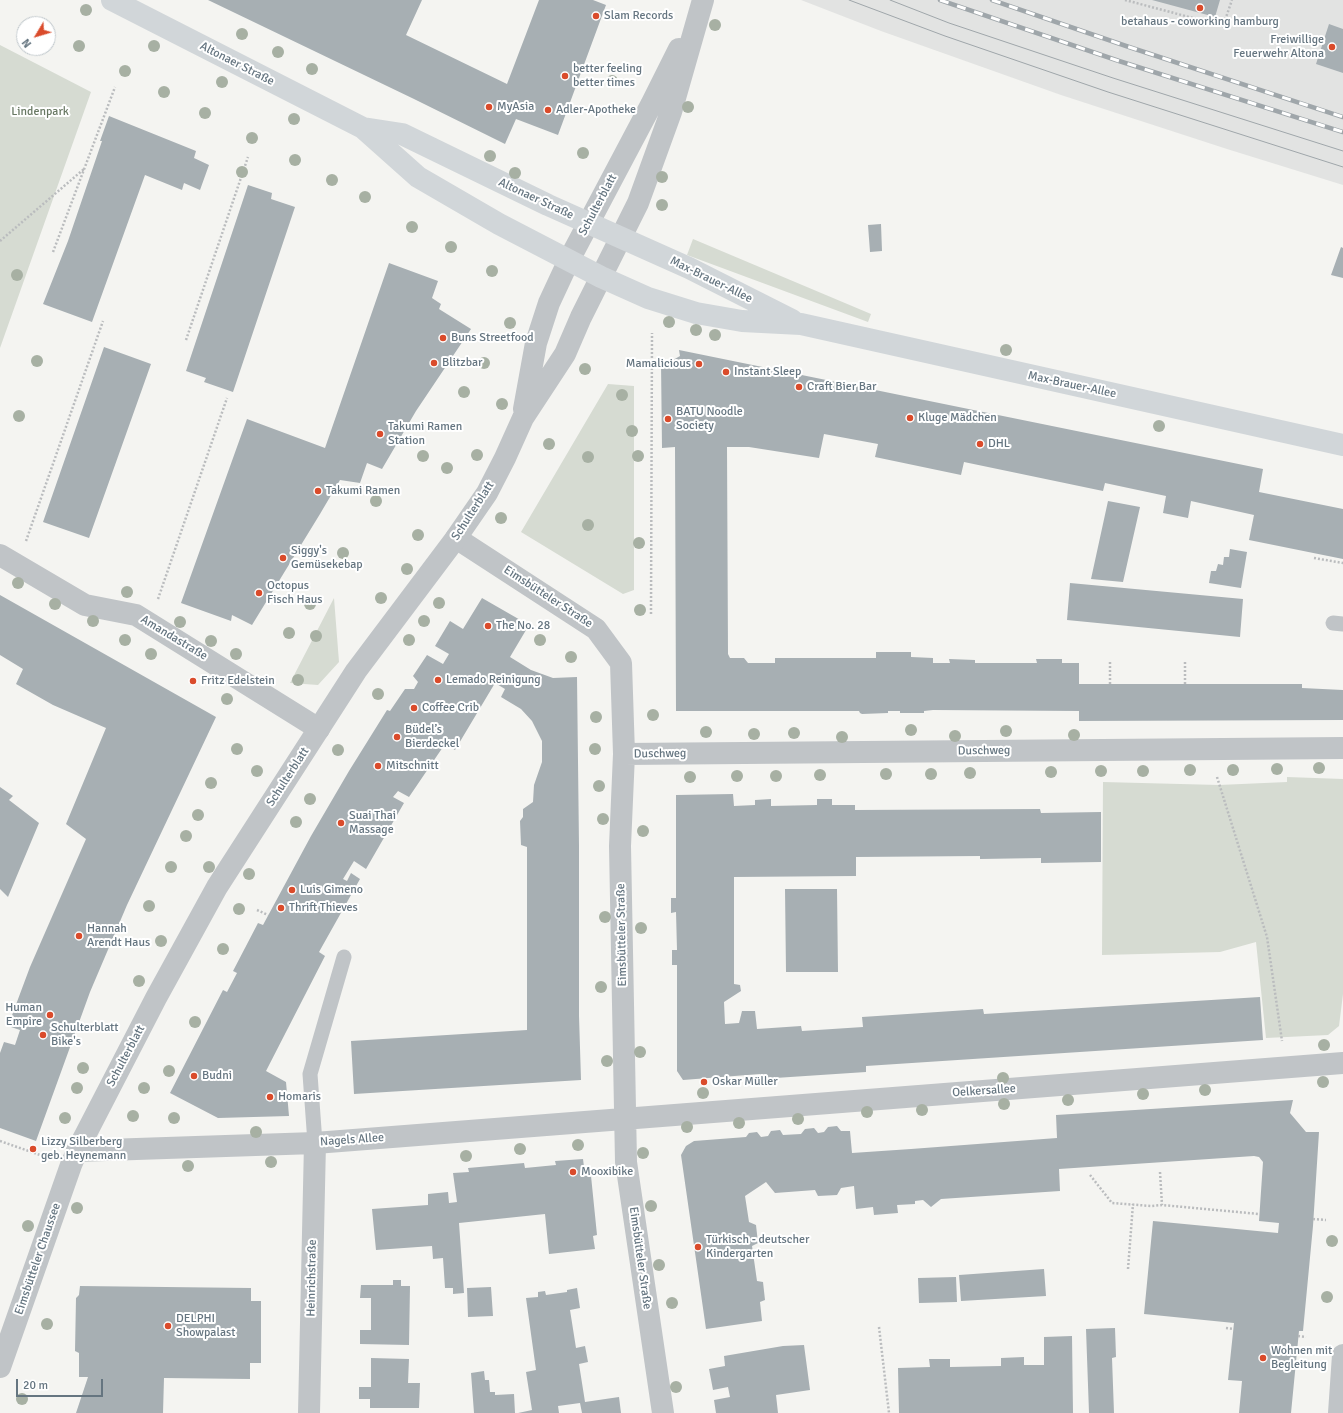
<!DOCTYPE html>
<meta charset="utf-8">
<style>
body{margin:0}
#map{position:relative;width:1343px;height:1413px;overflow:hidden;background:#f4f4f1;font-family:Signika,sans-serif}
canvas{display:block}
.north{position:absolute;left:16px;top:16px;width:40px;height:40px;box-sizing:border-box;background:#fff;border:1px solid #c1c8cc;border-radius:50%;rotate:232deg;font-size:11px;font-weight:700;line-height:16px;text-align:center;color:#657580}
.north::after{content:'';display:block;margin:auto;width:14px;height:18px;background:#da4b2b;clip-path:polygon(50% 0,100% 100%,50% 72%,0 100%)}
.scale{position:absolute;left:16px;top:1379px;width:87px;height:18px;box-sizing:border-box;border:2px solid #657580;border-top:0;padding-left:5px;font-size:12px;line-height:14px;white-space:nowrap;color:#657580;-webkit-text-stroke:3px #fff;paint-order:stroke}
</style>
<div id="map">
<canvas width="1343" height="1413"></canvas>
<div class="north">N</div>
<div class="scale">20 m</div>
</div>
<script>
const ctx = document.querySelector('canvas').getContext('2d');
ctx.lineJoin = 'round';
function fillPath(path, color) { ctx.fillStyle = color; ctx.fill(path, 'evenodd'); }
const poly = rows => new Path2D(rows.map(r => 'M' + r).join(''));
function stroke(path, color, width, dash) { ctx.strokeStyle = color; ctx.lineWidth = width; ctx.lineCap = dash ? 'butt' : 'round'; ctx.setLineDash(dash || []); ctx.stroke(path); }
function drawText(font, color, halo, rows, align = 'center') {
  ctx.font = font + ' Signika,sans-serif'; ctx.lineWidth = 4; ctx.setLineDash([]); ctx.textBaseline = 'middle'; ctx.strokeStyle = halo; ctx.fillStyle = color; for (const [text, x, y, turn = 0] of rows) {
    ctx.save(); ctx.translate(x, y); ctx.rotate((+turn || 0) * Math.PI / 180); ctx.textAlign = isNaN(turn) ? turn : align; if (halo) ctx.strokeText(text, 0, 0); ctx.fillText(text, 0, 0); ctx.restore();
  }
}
const built = poly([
 [801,0,1343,0,1343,185,1227,149,1061,95,881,31]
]);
const green = poly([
 [0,45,91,92,0,348],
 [693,239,871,314,868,322,687,255],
 [608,384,634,386,634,590,623,594,521,532],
 [334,598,339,662,318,685,290,683],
 [1287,777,1343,779,1343,994,1339,1026,1328,1035,1266,1038,1256,942,1220,952,1102,955,1103,782,1219,785,1287,782]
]);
const building = poly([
 [208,0,422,0,406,35,507,84,539,0,593,0,606,5,558,135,516,119,505,144,414,99],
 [1152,0,1220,0,1215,17],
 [1329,24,1343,29,1343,73,1316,64],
 [109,116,196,151,194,158,209,165,200,190,184,183,182,190,145,175,92,322,43,304,68,241,102,141,100,141],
 [248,185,272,193,271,199,295,207,233,392,204,382,206,378,186,371],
 [881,224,882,251,870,252,868,225],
 [1341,247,1343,248,1343,278,1331,275],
 [389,263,438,281,432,298,441,304,439,309,471,329,416,411,382,469,367,463,360,483,340,480,320,514,252,625,232,615,231,621,181,603,247,419,325,448],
 [104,347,151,364,89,538,43,522],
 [679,350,1263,469,1259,492,1343,509,1343,559,1249,540,1254,515,1191,501,1188,518,1163,513,1166,496,1105,483,1103,491,964,462,961,475,875,457,878,444,824,434,819,458,749,447,727,447,728,654,730,658,744,658,748,663,775,663,775,658,876,658,876,652,911,652,911,657,933,658,933,663,950,663,949,659,975,660,975,663,1037,663,1036,659,1062,659,1062,663,1079,663,1079,684,1302,684,1302,688,1343,690,1343,720,1079,721,1079,711,933,710,924,711,924,713,900,713,900,711,888,711,888,713,862,714,860,713,859,711,676,711,675,447,662,448,661,362,667,364,673,360,680,356],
 [1108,501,1140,507,1123,582,1091,579],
 [1230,549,1247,552,1241,588,1209,583,1211,571,1216,571,1218,564,1223,565,1224,557,1229,557],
 [1070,583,1243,599,1240,637,1067,620],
 [0,595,216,717,127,905,90,992,36,1141,0,1128,0,1053,4,1042,15,1045,20,1030,8,1026,30,967,86,839,66,824,106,728,53,705,16,684,23,669,0,655],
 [482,598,529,625,510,657,531,670,553,678,577,677,579,846,579,1016,581,1080,354,1094,351,1041,527,1030,527,847,521,845,520,821,523,817,523,809,533,802,534,785,542,762,542,741,532,721,521,709,501,697,505,689,495,683,455,750,445,744,409,797,398,791,393,797,404,803,366,869,354,861,343,879,347,881,351,873,360,879,319,952,325,956,266,1071,286,1082,289,1116,218,1118,170,1093,223,990,227,992,237,973,233,971,258,923,263,925,311,836,349,771,387,710,390,711,405,689,414,689,418,682,413,676,427,655,443,664,449,654,435,646,450,621,463,629],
 [0,787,13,796,9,800,39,823,8,897,0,889],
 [733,794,734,806,755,805,755,800,771,799,771,806,817,805,817,799,832,799,832,805,855,805,855,810,1040,809,1041,813,1101,812,1101,862,1041,863,1041,858,980,859,980,856,856,857,856,876,734,877,734,984,740,985,741,991,724,1002,725,1024,739,1023,742,1011,755,1011,757,1029,801,1026,802,1031,863,1027,862,1017,983,1009,984,1014,1260,997,1263,1040,866,1066,866,1072,760,1079,760,1074,683,1080,677,1071,677,965,672,965,672,950,677,950,676,912,671,913,671,898,676,898,676,795],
 [785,889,837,889,838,972,786,972],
 [1293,1100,1290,1113,1306,1132,1319,1132,1313,1226,1303,1331,1299,1331,1291,1413,1239,1413,1242,1381,1228,1380,1234,1323,1144,1314,1153,1221,1278,1233,1279,1223,1259,1221,1263,1162,1259,1157,1254,1156,1059,1169,1060,1191,941,1199,931,1207,923,1200,915,1201,915,1204,897,1205,898,1213,874,1215,873,1207,856,1209,854,1186,841,1188,837,1195,818,1196,815,1190,775,1193,766,1182,745,1196,749,1222,756,1225,758,1243,752,1246,757,1281,763,1282,765,1300,760,1302,762,1321,706,1329,681,1155,686,1146,694,1141,746,1137,749,1133,757,1132,761,1137,768,1136,771,1131,780,1130,783,1135,801,1134,805,1129,814,1128,818,1133,824,1132,828,1127,837,1126,841,1131,850,1131,852,1153,911,1149,1057,1138,1056,1115],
 [583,1159,584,1167,590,1166,597,1235,593,1236,595,1249,549,1254,545,1214,459,1223,464,1293,453,1294,453,1288,445,1288,443,1258,433,1259,432,1246,376,1250,372,1209,428,1205,428,1194,448,1192,449,1203,457,1202,453,1173,469,1172,468,1168,524,1163,525,1168,556,1165,555,1161],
 [1044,1269,1046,1296,961,1301,959,1275],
 [956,1277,957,1302,919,1303,918,1278],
 [393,1280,401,1280,401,1286,410,1286,409,1345,360,1344,360,1330,371,1330,371,1298,360,1298,361,1285,393,1285],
 [80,1286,251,1288,251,1301,261,1301,261,1363,250,1363,250,1379,164,1378,163,1413,76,1413,88,1377,79,1377,79,1353,75,1351,76,1298,79,1295],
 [491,1287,493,1316,468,1317,467,1288],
 [577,1288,580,1308,570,1310,576,1348,585,1346,588,1362,579,1364,585,1402,619,1397,621,1413,582,1413,580,1403,558,1406,559,1413,518,1413,532,1410,526,1372,536,1370,526,1298,538,1297,538,1292,545,1291,546,1295,567,1292,567,1290],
 [1115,1328,1116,1357,1112,1358,1114,1413,1089,1413,1086,1329],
 [1072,1336,1073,1413,899,1413,898,1368,930,1367,929,1359,950,1359,950,1367,1001,1366,1001,1358,1024,1357,1024,1365,1044,1365,1044,1337],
 [804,1345,810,1390,776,1395,778,1413,716,1413,714,1400,730,1397,728,1387,713,1390,709,1369,725,1366,724,1356,783,1346],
 [371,1358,409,1359,408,1383,420,1383,419,1408,370,1408,370,1399,359,1399,359,1387,371,1387],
 [484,1371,485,1380,489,1380,490,1392,495,1392,495,1395,514,1394,515,1413,474,1413,471,1373]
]);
const path = poly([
 [1125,0,1223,26,1232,0],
 [0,241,84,169],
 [53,252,115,87],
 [186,340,248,157],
 [26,541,103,321],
 [1314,558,1343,563],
 [158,599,227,398],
 [651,614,652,333],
 [1110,662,1110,684],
 [1185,684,1185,662],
 [1217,777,1267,937,1282,1041],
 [257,910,268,915],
 [0,1141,40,1155],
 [1160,1172,1162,1205],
 [1090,1175,1112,1203,1151,1206,1162,1205,1259,1214],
 [1313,1219,1326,1220],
 [1128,1269,1133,1204],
 [879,1327,889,1413],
 [1226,1328,1233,1329],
 [1298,1336,1306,1337]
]);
const service = poly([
 [1333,623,1343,624],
 [315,1143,310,1074,344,957]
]);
const minor = poly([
 [456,538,596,629,621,663,624,754,620,846,626,1162,663,1413],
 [0,555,85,605,136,615,319,729],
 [624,754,1343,748],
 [77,1151,315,1143,1343,1063],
 [309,1413,315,1143],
 [1339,1413,1343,1355]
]);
const tertiary = poly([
 [524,409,536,343,549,303,569,260,651,105,679,49],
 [0,1367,71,1165,77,1151,156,998,217,887,356,671,456,538,487,493,505,458,523,418,565,354,581,317,638,203,671,112,703,0]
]);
const secondary = poly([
 [112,0,363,128,418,177,499,224,601,277,648,298,696,313,742,321,801,324,1343,445],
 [363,128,402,134,548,205,689,268,792,320]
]);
const tram = poly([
 [849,0,945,36,1108,92,1343,167],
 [890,0,949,23,1113,78,1343,151]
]);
const rail = poly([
 [940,0,1119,61,1343,132],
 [992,0,1129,47,1343,117]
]);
const trees = [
 [86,10],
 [715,25],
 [242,34],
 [79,46],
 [154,46],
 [278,52],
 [312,69],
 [125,71],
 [612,81],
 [222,82],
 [164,92],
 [688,107],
 [205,113],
 [294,119],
 [252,138],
 [583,153],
 [490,156],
 [295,160],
 [242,172],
 [515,173],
 [662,177],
 [332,180],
 [365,197],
 [662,205],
 [412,227],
 [451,247],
 [492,271],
 [17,275],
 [669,322],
 [510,323],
 [696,330],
 [715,335],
 [1006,350],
 [37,361],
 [484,363],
 [585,369],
 [464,392],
 [622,395],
 [502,404],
 [19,416],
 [1159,426],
 [632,431],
 [549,444],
 [477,455],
 [423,456],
 [638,456],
 [588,457],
 [447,468],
 [376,501],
 [501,518],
 [588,525],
 [418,535],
 [639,543],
 [343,553],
 [407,569],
 [18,583],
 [127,592],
 [381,598],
 [439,603],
 [55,604],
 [310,604],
 [640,610],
 [93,621],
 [424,621],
 [180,622],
 [289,633],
 [316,636],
 [125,640],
 [409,640],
 [540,640],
 [211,641],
 [151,654],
 [236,654],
 [571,657],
 [298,680],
 [378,694],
 [227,699],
 [653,715],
 [596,717],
 [911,730],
 [1006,731],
 [706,732],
 [794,733],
 [754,734],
 [1074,735],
 [955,736],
 [842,737],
 [237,749],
 [595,749],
 [338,750],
 [1319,768],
 [1277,769],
 [1190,770],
 [1233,770],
 [257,771],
 [1101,771],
 [1143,771],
 [1051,772],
 [970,773],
 [886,774],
 [931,774],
 [820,775],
 [737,776],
 [776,776],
 [690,777],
 [211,783],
 [599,786],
 [310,799],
 [198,815],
 [603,819],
 [296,822],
 [643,831],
 [186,836],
 [171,867],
 [209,867],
 [249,874],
 [149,906],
 [239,909],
 [605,917],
 [641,928],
 [161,941],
 [223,949],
 [139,981],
 [601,987],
 [195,1022],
 [1324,1045],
 [640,1052],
 [607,1061],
 [83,1068],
 [169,1071],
 [1003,1078],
 [1323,1082],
 [77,1088],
 [144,1088],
 [1205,1090],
 [703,1093],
 [1143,1094],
 [1068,1100],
 [1004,1104],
 [922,1110],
 [867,1112],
 [133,1116],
 [65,1118],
 [174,1118],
 [798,1119],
 [739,1123],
 [687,1127],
 [256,1132],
 [578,1145],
 [520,1149],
 [643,1153],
 [466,1156],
 [271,1162],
 [188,1166],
 [651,1206],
 [77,1208],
 [28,1226],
 [1332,1241],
 [659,1265],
 [1327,1297],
 [672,1303],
 [47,1324],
 [676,1387],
 [22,1399]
];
const markers = [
 [1200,8,4,"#da4b2b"],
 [596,16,4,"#da4b2b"],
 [1332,47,4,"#da4b2b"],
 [565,76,4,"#da4b2b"],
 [489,107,4,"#da4b2b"],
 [548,110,4,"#da4b2b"],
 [443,338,4,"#da4b2b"],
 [434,363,4,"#da4b2b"],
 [699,364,4,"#da4b2b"],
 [726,372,4,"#da4b2b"],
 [799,387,4,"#da4b2b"],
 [910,418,4,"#da4b2b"],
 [668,419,4,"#da4b2b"],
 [380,434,4,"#da4b2b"],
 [980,444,4,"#da4b2b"],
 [318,491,4,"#da4b2b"],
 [283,558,4,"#da4b2b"],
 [259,593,4,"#da4b2b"],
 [488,626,4,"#da4b2b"],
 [438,680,4,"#da4b2b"],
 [193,681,4,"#da4b2b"],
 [414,708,4,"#da4b2b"],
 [397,737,4,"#da4b2b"],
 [378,766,4,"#da4b2b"],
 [341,823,4,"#da4b2b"],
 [292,890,4,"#da4b2b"],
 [281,908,4,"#da4b2b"],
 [79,936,4,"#da4b2b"],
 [50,1015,4,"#da4b2b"],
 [43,1035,4,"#da4b2b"],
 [194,1076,4,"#da4b2b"],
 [704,1082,4,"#da4b2b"],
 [270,1097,4,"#da4b2b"],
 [33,1149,4,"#da4b2b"],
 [573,1172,4,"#da4b2b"],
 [698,1247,4,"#da4b2b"],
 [168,1326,4,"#da4b2b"],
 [1263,1358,4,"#da4b2b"]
];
const poiNames = [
 ["Slam Records",604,16],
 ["betahaus - coworking hamburg",1200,22,"center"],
 ["Freiwillige",1324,40,"right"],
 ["Feuerwehr Altona",1324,54,"right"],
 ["better feeling",573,69],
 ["better times",573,83],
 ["MyAsia",497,107],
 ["Adler-Apotheke",556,110],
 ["Buns Streetfood",451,338],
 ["Blitzbar",442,363],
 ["Mamalicious",691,364,"right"],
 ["Instant Sleep",734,372],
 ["Craft Bier Bar",807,387],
 ["BATU Noodle",676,412],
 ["Society",676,426],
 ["Kluge Mädchen",918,418],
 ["Takumi Ramen",388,427],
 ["Station",388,441],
 ["DHL",988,444],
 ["Takumi Ramen",326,491],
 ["Siggy's",291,551],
 ["Gemüsekebap",291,565],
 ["Octopus",267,586],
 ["Fisch Haus",267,600],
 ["The No. 28",496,626],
 ["Lemado Reinigung",446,680],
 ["Fritz Edelstein",201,681],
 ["Coffee Crib",422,708],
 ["Büdel’s",405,730],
 ["Bierdeckel",405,744],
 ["Mitschnitt",386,766],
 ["Suai Thai",349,816],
 ["Massage",349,830],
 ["Luis Gimeno",300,890],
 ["Thrift Thieves",289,908],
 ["Hannah",87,929],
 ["Arendt Haus",87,943],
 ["Human",42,1008,"right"],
 ["Empire",42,1022,"right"],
 ["Schulterblatt",51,1028],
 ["Bike's",51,1042],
 ["Budni",202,1076],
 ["Oskar Müller",712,1082],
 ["Homaris",278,1097],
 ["Lizzy Silberberg",41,1142],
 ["geb. Heynemann",41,1156],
 ["Mooxibike",581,1172],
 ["Türkisch - deutscher",706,1240],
 ["Kindergarten",706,1254],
 ["DELPHI",176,1319],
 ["Showpalast",176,1333],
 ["Wohnen mit",1271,1351],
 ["Begleitung",1271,1365]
];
const streetNames = [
 ["Altonaer Straße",237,64,27],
 ["Altonaer Straße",536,199,25],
 ["Schulterblatt",598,205,-62],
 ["Max-Brauer-Allee",711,280,26],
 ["Max-Brauer-Allee",1072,385,12],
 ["Schulterblatt",473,511,-57],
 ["Eimsbütteler Straße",548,597,33],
 ["Amandastraße",174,638,31],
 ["Duschweg",984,751,-1],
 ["Duschweg",660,754,-1],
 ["Schulterblatt",288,777,-57],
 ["Eimsbütteler Straße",622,935,-91],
 ["Schulterblatt",126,1056,-62],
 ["Oelkersallee",984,1091,-4],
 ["Nagels Allee",352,1140,-4],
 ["Eimsbütteler Straße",640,1258,82],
 ["Eimsbütteler Chaussee",38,1259,-71],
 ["Heinrichstraße",312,1278,-89]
];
const parkNames = [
 ["Lindenpark",40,112]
];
fillPath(built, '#e2e3e2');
fillPath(green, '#d6dbd2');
fillPath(building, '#a7afb3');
stroke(path, '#babcbe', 2.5, [2, 2]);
stroke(service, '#c0c4c7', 15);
stroke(minor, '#c0c4c7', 22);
stroke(tertiary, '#c0c4c7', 22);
stroke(secondary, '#d1d6d9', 22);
stroke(tram, '#9fa6aa', 1);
stroke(rail, '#9fa6aa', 4.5);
stroke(rail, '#fff', 3, [9]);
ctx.fillStyle = '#a7b0a3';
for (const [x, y] of trees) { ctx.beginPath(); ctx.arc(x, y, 6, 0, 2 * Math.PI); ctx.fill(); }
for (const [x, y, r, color] of markers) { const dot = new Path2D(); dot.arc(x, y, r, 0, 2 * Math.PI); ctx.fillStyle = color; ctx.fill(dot); stroke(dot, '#fff', 1.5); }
drawText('12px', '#657580', '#fff', poiNames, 'left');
drawText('12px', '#657580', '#fff', streetNames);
drawText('12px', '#687863', '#fff', parkNames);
</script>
